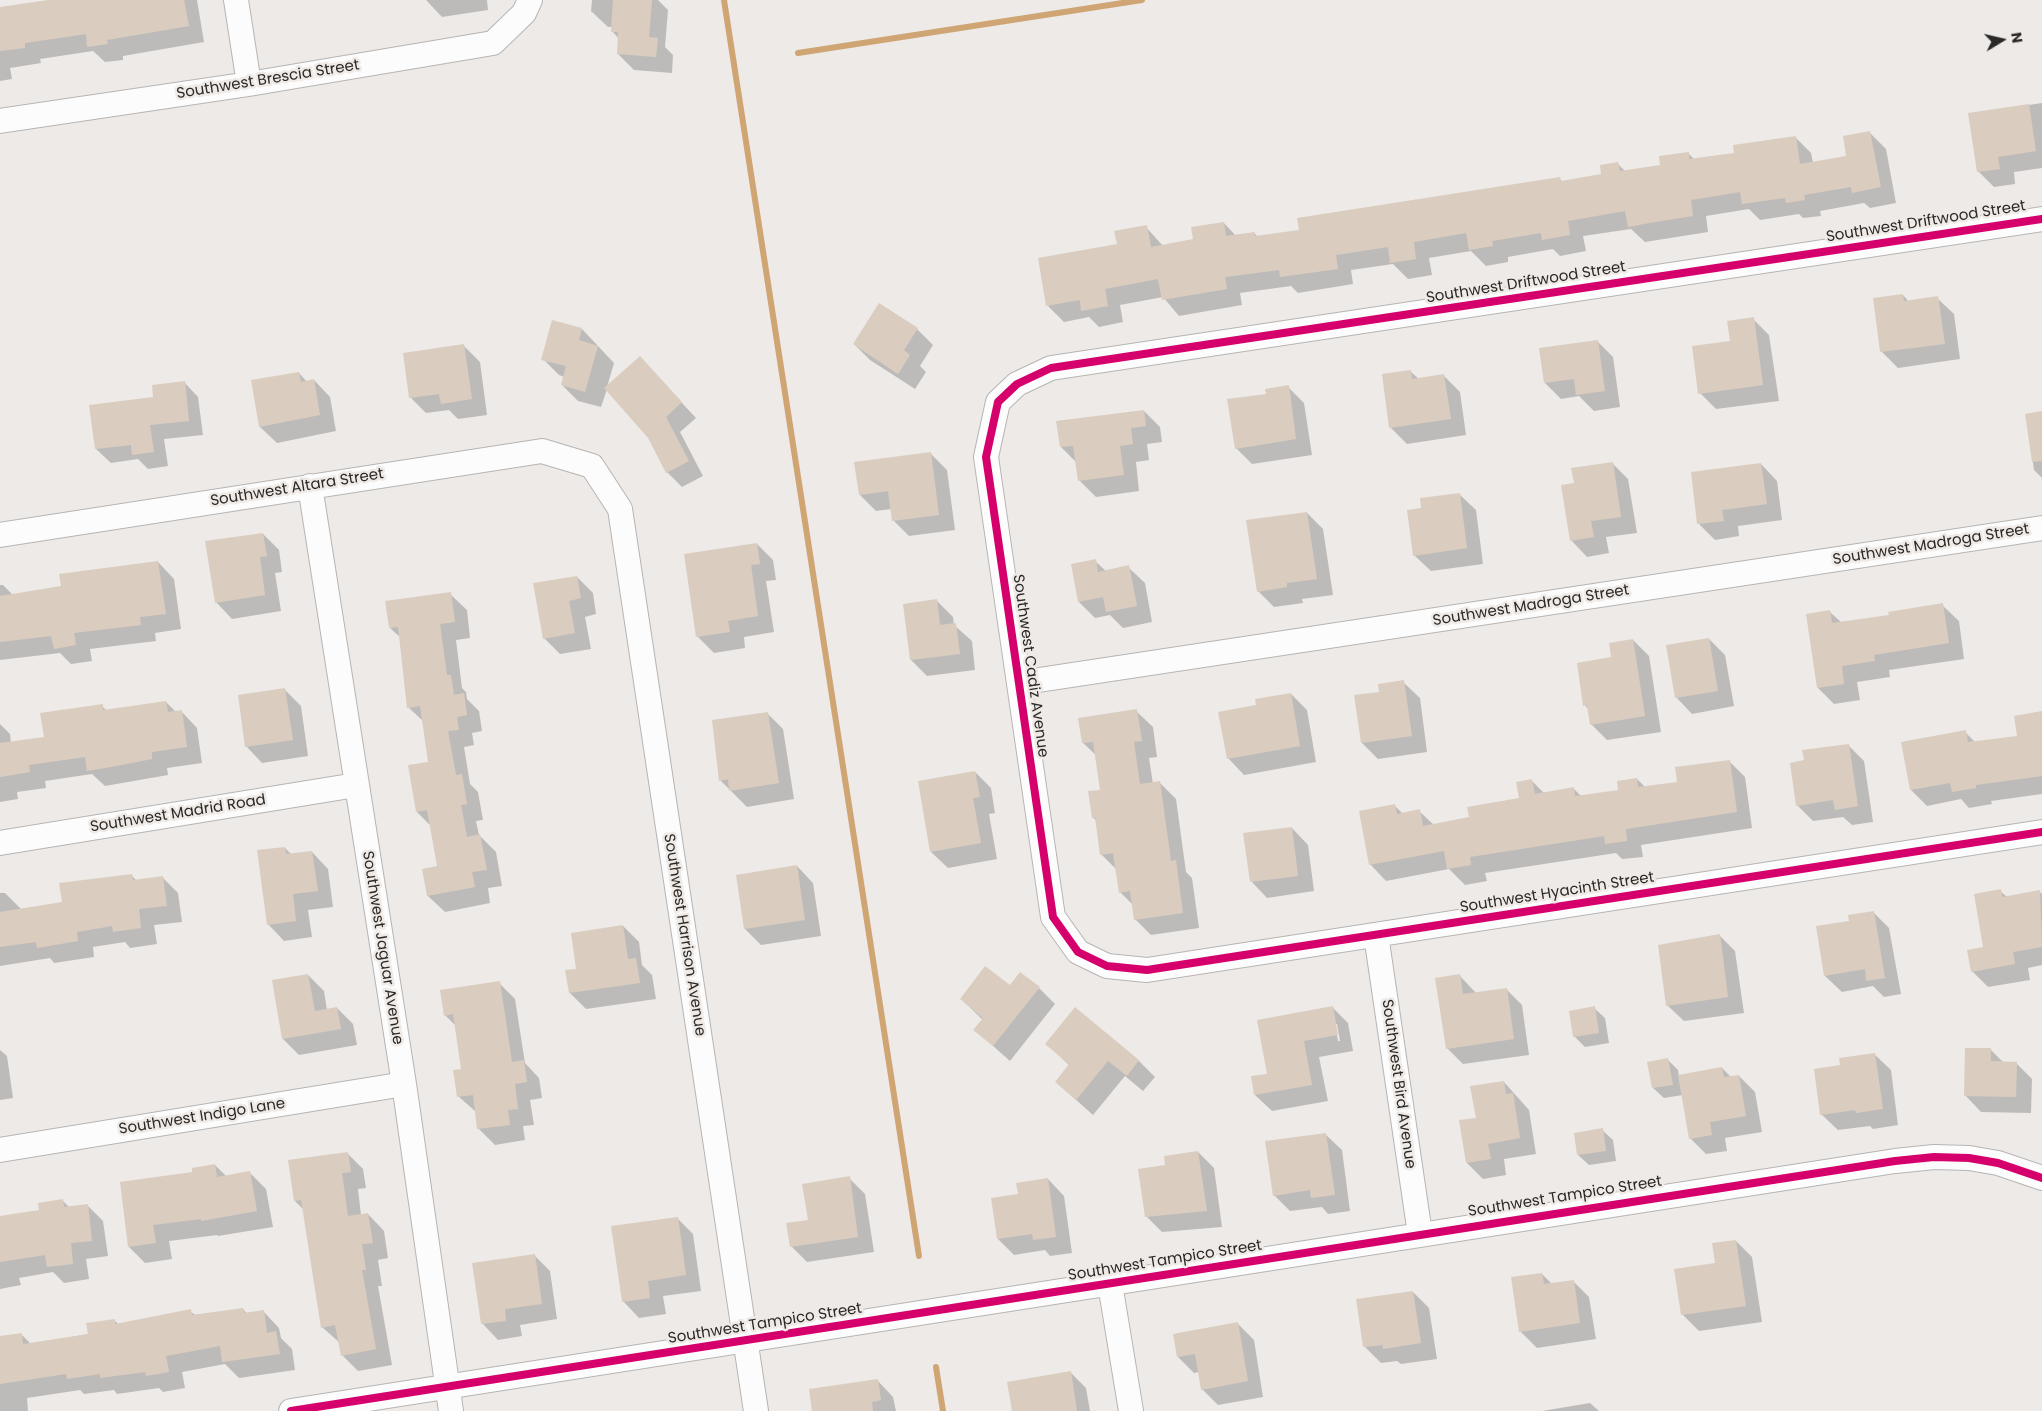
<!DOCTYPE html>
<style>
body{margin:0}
#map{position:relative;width:2042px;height:1411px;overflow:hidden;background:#edeae8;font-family:Poppins,sans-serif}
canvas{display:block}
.north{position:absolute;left:1977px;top:15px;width:50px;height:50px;-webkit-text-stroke:4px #efeae6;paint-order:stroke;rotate:81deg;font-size:14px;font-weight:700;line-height:20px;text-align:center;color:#2a2927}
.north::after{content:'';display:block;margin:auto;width:18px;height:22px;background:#2a2927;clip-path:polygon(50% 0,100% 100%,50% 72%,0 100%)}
</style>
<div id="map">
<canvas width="2042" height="1411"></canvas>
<div class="north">N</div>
</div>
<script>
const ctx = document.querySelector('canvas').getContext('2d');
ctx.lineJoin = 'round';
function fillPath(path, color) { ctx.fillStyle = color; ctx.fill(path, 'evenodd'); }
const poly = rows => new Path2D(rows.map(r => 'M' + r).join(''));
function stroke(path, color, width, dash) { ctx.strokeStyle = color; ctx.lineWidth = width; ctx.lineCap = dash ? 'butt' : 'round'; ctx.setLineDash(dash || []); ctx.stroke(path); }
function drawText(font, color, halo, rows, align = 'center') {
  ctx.font = font + ' Poppins,sans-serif'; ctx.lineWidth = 5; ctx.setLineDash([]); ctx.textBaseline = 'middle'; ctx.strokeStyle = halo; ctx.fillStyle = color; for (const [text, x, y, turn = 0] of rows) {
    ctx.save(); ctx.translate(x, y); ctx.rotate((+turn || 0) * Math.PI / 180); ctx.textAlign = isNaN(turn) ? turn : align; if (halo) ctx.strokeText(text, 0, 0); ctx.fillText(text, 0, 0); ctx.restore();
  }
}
const shadow = poly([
 [55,0,197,0,204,42,123,56,123,60,105,62,93,51,40,59,41,63,10,68,12,79,0,81,0,9],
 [426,0,487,0,488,10,442,17],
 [592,0,658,0,668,10,665,47,673,55,672,73,634,70,618,54,619,39,612,31,612,27,608,27,591,11],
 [2042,103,2042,168,2014,172,2015,184,1994,187,1978,171,1969,114],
 [1870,133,1886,149,1896,203,1870,208,1864,203,1820,211,1821,216,1803,218,1799,214,1760,220,1749,209,1706,216,1708,232,1645,242,1631,229,1583,236,1586,251,1560,256,1553,249,1508,257,1508,262,1486,266,1471,251,1429,258,1432,275,1408,279,1393,264,1351,270,1353,284,1298,293,1291,286,1240,293,1242,305,1179,316,1163,297,1120,305,1123,322,1099,327,1089,317,1064,322,1048,306,1118,245,1146,227,1163,246,1195,240,1224,223,1236,236,1254,233,1258,237,1300,231,1559,178,1563,182,1602,175,1618,164,1625,171,1662,166,1688,153,1695,160,1736,154,1795,137,1811,153,1813,163,1847,157],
 [1903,295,1909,302,1937,298,1954,314,1960,359,1898,368,1882,352],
 [1753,319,1769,335,1779,401,1716,409,1700,393,1731,342],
 [582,329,614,363,607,387,640,358,696,418,680,432,703,476,682,487,667,472,649,437,607,389,601,407,578,401,562,385,564,377,559,375,543,359],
 [917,329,933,345,920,366,926,372,915,389,870,360,854,344],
 [1597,341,1613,357,1620,407,1594,411,1579,396,1561,399,1545,383],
 [464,346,480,362,487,415,458,419,449,410,426,413,410,397],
 [1411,372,1419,379,1444,376,1460,392,1466,435,1407,444,1391,428],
 [299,373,307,382,314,380,330,397,336,431,277,443,260,427,253,381],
 [184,382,198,397,203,435,164,439,168,466,148,469,138,459,111,463,96,449,154,398],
 [1288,387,1304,403,1312,455,1252,464,1236,448,1268,395],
 [1144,411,1160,427,1162,442,1147,444,1149,460,1136,462,1139,491,1096,497,1080,481,1077,463,1061,447],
 [2042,412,2042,478,2034,470,2026,415],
 [931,454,947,470,955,530,909,536,893,520,891,509,876,511,860,495],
 [1612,463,1628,479,1637,533,1606,537,1609,553,1587,557,1571,540,1575,484],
 [1761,464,1777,481,1782,520,1738,526,1739,536,1715,540,1699,524],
 [1459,494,1476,510,1483,564,1431,571,1414,555,1423,509],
 [1307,513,1323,529,1333,595,1302,599,1303,603,1274,607,1258,591],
 [263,534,279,550,282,572,275,573,281,611,232,619,216,602],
 [757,544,773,560,776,580,766,581,774,632,744,637,745,648,714,653,698,637],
 [1095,561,1106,571,1128,567,1145,583,1152,622,1123,628,1110,615,1095,618,1079,602],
 [158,562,174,579,181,629,155,633,156,641,90,649,92,661,71,664,60,653,0,660,0,585,3,585,13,595,62,587],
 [577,577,593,593,596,614,585,617,591,649,560,654,544,638],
 [450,594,467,610,470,638,456,640,462,688,466,692,467,699,479,711,482,731,472,733,474,745,464,747,470,784,478,792,483,820,476,821,479,835,496,852,502,886,488,888,490,903,445,912,428,896,439,867,431,826,417,812,409,766,429,763,424,722,408,707,401,638,390,628],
 [937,601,953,617,954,625,972,641,975,670,927,676,911,660],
 [1942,605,1959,621,1964,659,1889,670,1890,677,1857,682,1860,700,1834,704,1818,688,1808,615,1830,612,1842,623,1890,616],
 [1709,639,1725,655,1734,706,1692,714,1676,697],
 [1633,640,1649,656,1661,732,1607,740,1591,724,1588,709,1585,705,1613,658],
 [1403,682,1420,698,1427,752,1378,759,1362,743,1380,693],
 [285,690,301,706,308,756,262,763,246,746],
 [1291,694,1307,710,1316,762,1244,775,1228,758,1258,706],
 [166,702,176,712,181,711,197,728,202,763,167,768,168,775,105,786,92,774,45,781,46,788,17,792,18,799,0,802,0,724,10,734,11,743,45,738,102,706,107,711],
 [1136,711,1153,727,1157,757,1149,758,1153,784,1160,783,1176,799,1186,872,1192,878,1199,928,1151,935,1135,919,1133,905,1120,892,1117,870,1102,855,1097,822,1093,817,1102,791,1097,756,1083,743],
 [767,713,783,729,794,799,747,807,720,780],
 [2042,714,2042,794,1991,801,1992,804,1969,808,1961,799,1927,806,1911,790,1965,732,1976,743,2019,737],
 [1848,745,1864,761,1873,822,1852,825,1843,817,1813,821,1797,805],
 [1729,761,1745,777,1752,828,1641,845,1643,857,1622,859,1616,853,1485,873,1487,881,1465,885,1449,869,1386,881,1370,864,1395,806,1403,814,1419,811,1434,825,1470,818,1520,799,1531,780,1545,794,1574,789,1581,796,1619,791,1637,779,1645,787,1678,783],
 [975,772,991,788,995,813,989,814,997,859,948,868,931,852],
 [1292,828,1308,845,1314,891,1267,898,1251,881],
 [285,848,292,855,312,852,328,869,333,907,308,910,312,937,284,941,268,924],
 [797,866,813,883,821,936,761,945,745,929],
 [132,876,137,881,162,877,178,893,182,922,154,925,157,944,130,948,125,942,93,947,94,957,54,963,50,958,0,966,0,893,5,893,21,909,64,903],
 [2000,891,2007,897,2039,891,2042,894,2042,965,2028,968,2030,980,1988,987,1972,971,1985,948],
 [1873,912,1889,928,1901,994,1884,997,1873,986,1842,992,1825,976,1851,922],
 [623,926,639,942,642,965,652,975,656,999,586,1009,570,993,567,971,578,970],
 [1719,935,1735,951,1744,1013,1684,1021,1667,1005],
 [308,975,324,991,327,1010,337,1008,353,1024,357,1045,299,1055,283,1039],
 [1459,975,1476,993,1506,989,1522,1005,1529,1055,1463,1064,1447,1048],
 [499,983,515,999,525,1063,539,1078,542,1098,530,1100,534,1125,523,1126,525,1140,495,1145,478,1128,476,1112,458,1096,462,1070,456,1026,445,1015],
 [1039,988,1055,1004,1010,1061,975,1030,983,1020,961,999],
 [1332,1007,1348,1023,1353,1051,1319,1057,1328,1101,1272,1111,1255,1095],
 [1335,1024,1337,1024,1340,1041,1338,1041],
 [1594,1008,1605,1018,1609,1043,1585,1047,1574,1036],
 [1047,1044,1139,1061,1155,1077,1143,1091,1125,1076,1093,1115,1056,1082,1070,1066],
 [0,1050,7,1056,13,1098,0,1100],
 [1991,1050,2004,1063,2016,1063,2032,1079,2031,1113,1981,1112,1965,1095],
 [1874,1054,1891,1070,1898,1125,1873,1129,1870,1126,1838,1130,1821,1114,1842,1066],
 [1668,1060,1678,1070,1679,1076,1722,1068,1731,1077,1739,1076,1755,1092,1762,1132,1725,1138,1727,1151,1706,1154,1690,1138,1683,1095,1664,1098,1653,1088],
 [1504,1082,1529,1110,1536,1154,1504,1159,1506,1175,1483,1179,1467,1163,1477,1119],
 [1602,1130,1613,1140,1616,1161,1589,1165,1578,1155],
 [1325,1134,1342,1150,1350,1211,1328,1214,1322,1207,1290,1211,1274,1195],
 [1198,1152,1214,1168,1222,1227,1162,1232,1146,1216,1166,1166],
 [347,1153,363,1169,366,1188,358,1189,361,1215,368,1214,384,1231,388,1258,378,1260,382,1286,378,1286,392,1365,358,1371,342,1355,340,1343,322,1327,304,1210,295,1201],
 [215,1165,227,1177,250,1173,266,1189,273,1227,218,1236,217,1235,169,1241,172,1259,145,1263,129,1247,194,1173],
 [849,1178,865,1194,874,1252,807,1262,791,1246,809,1221],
 [1048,1179,1064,1196,1072,1253,1050,1256,1045,1250,1014,1255,998,1239],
 [63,1201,70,1208,87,1205,103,1221,108,1256,86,1259,89,1279,64,1283,53,1272,19,1278,21,1285,0,1289,0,1218,40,1211],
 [677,1218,693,1234,701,1291,663,1296,666,1314,639,1318,623,1301],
 [1736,1241,1752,1257,1762,1322,1699,1331,1683,1315,1716,1264],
 [534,1255,550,1271,557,1319,520,1325,522,1336,498,1340,482,1323],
 [1542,1274,1552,1284,1573,1281,1589,1297,1596,1339,1537,1348,1520,1331],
 [1413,1292,1429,1308,1437,1359,1401,1364,1397,1361,1381,1363,1365,1347],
 [243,1309,247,1314,263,1311,279,1328,281,1338,292,1349,295,1370,239,1378,225,1364,182,1372,185,1388,163,1392,159,1388,117,1394,114,1390,84,1394,80,1390,27,1398,28,1411,0,1411,0,1337,21,1334,31,1344,89,1334,114,1320,118,1324,190,1311,195,1315],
 [1238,1324,1254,1340,1263,1397,1218,1405,1202,1389,1199,1372,1194,1373,1178,1357,1174,1335],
 [1070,1372,1086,1388,1090,1411,1013,1411],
 [877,1380,893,1397,896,1411,813,1411],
 [1590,1403,1599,1411,1542,1411]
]);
const stream = poly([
 [724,0,919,1256],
 [798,53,1142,0],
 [936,1367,943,1411]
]);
const building = poly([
 [48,0,184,0,189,26,107,40,108,44,87,47,86,34,25,43,25,48,0,51,0,7],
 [613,0,652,0,649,37,658,38,656,57,617,54,618,32,611,32],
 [2029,104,2036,151,1998,157,2000,169,1977,172,1968,113],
 [1870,131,1881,187,1852,193,1851,187,1804,195,1805,200,1786,203,1785,198,1742,204,1740,192,1691,200,1693,216,1649,223,1628,227,1625,211,1568,221,1570,235,1542,240,1541,233,1492,241,1493,246,1469,250,1466,233,1414,242,1416,259,1390,263,1388,247,1336,255,1338,269,1280,277,1279,270,1225,277,1227,289,1162,300,1158,279,1105,289,1108,306,1081,311,1080,300,1046,306,1038,258,1117,244,1114,231,1147,225,1151,247,1193,239,1191,227,1224,222,1226,236,1255,232,1255,236,1299,230,1297,218,1560,177,1561,181,1601,174,1600,165,1618,162,1620,171,1660,165,1659,156,1689,152,1689,159,1734,153,1733,145,1796,136,1800,164,1846,156,1843,136],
 [1903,294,1904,301,1938,296,1945,344,1880,352,1873,298],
 [879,303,918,328,904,350,910,355,898,374,853,344],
 [1754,317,1763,385,1698,394,1692,346,1730,341,1727,321],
 [552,320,582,328,579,340,598,346,585,392,561,385,566,366,541,360],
 [1598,340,1605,391,1576,395,1574,379,1544,383,1539,348],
 [464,344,472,399,441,404,439,394,409,398,403,353],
 [640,356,682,402,666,417,689,461,666,473,648,438,604,388],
 [1411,370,1412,379,1444,374,1451,419,1389,428,1382,374],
 [299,372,301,382,314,379,320,415,259,427,251,380],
 [185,381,189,421,150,425,154,452,132,455,131,445,95,449,89,405,153,397,152,385],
 [1289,385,1296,439,1235,449,1227,399,1266,394,1265,389],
 [1144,410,1146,426,1131,428,1133,444,1120,446,1124,475,1078,481,1073,446,1060,447,1056,421],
 [2042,411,2042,461,2032,462,2025,414],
 [931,452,939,515,892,521,888,491,859,495,854,462],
 [1613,462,1621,517,1591,521,1594,537,1570,541,1561,485,1574,483,1571,468],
 [1761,463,1767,504,1722,510,1724,521,1697,524,1691,472],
 [1460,493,1467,548,1413,556,1407,510,1421,508,1420,498],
 [1307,512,1317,579,1287,583,1287,587,1257,592,1246,520],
 [263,533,267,556,260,557,265,595,215,603,205,541],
 [757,543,760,564,751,565,758,616,728,621,730,632,696,637,684,554],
 [1096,559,1098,572,1129,565,1137,606,1106,612,1103,597,1078,602,1071,564],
 [158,561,166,614,140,617,141,625,74,633,76,645,54,649,51,636,0,642,0,596,61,586,59,574],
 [577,576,581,598,569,601,575,633,543,639,533,583],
 [451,592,455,622,440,624,447,675,451,675,454,695,464,693,467,715,457,717,459,730,448,731,456,775,462,774,467,804,461,805,467,837,480,834,487,870,472,872,475,887,427,896,422,869,437,866,427,810,416,812,408,765,428,762,420,706,407,708,398,627,389,628,385,601],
 [937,599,940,625,956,623,960,654,910,660,903,604],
 [1943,603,1949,643,1874,655,1875,661,1842,666,1844,684,1817,688,1806,614,1830,610,1832,623,1889,615,1888,612],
 [1709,638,1718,691,1675,698,1666,645],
 [1633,639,1645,716,1590,725,1587,705,1583,706,1577,663,1611,657,1609,643],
 [1404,680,1412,736,1361,743,1354,695,1379,692,1378,684],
 [285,688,293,740,245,747,238,695],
 [1291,693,1300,746,1227,759,1218,712,1256,705,1255,699],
 [166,701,168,712,182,710,187,747,152,752,152,759,111,767,87,771,85,757,29,765,30,772,0,777,0,743,44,737,40,713,103,704,103,710],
 [1137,709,1142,741,1134,742,1140,784,1160,781,1171,861,1176,860,1183,913,1134,920,1130,891,1119,893,1113,853,1100,855,1095,817,1092,818,1088,791,1100,790,1093,742,1082,743,1078,718],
 [2042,711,2042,776,1976,785,1976,788,1952,792,1950,783,1910,790,1901,742,1966,730,1968,742,2017,736,2014,716],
 [768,712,779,783,729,791,728,779,719,781,712,720],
 [1849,744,1858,806,1835,810,1833,800,1796,806,1790,763,1804,760,1802,750],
 [1730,760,1737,812,1626,829,1627,841,1605,844,1604,836,1470,857,1471,865,1447,869,1444,851,1369,865,1359,811,1395,804,1397,814,1420,809,1423,826,1469,817,1467,807,1519,798,1516,782,1532,779,1535,794,1574,787,1575,796,1618,790,1617,781,1637,778,1638,787,1677,782,1675,767],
 [975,771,980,797,973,798,981,843,930,852,918,781],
 [1292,827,1298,876,1250,882,1243,833],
 [285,847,286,854,312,851,318,891,293,894,296,921,267,925,257,850],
 [797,865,805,920,744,929,736,875],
 [132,874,133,880,163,876,167,906,139,909,141,928,113,932,112,926,77,932,78,941,37,948,36,942,0,947,0,912,62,902,59,883],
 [2001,889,2002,897,2040,890,2042,947,2013,952,2015,964,1971,972,1967,950,1983,947,1974,894],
 [1874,911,1885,978,1866,981,1865,969,1824,976,1816,926,1849,921,1848,915],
 [623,925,628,959,636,958,640,983,569,993,565,970,576,969,571,933],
 [1720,934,1728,997,1666,1006,1658,945],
 [985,966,1010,985,1020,972,1040,987,993,1046,973,1030,983,1018,960,999],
 [308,974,315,1011,337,1007,341,1029,282,1039,272,980],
 [1460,974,1463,994,1507,988,1514,1039,1446,1049,1435,978],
 [500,981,512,1062,524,1060,527,1082,515,1084,518,1109,508,1110,510,1125,477,1129,473,1095,457,1097,453,1070,461,1069,453,1014,444,1016,440,990],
 [1333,1006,1338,1035,1304,1041,1312,1085,1254,1095,1251,1076,1267,1074,1257,1020],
 [1595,1006,1599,1033,1573,1037,1569,1011],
 [1075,1007,1139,1060,1127,1076,1108,1061,1076,1100,1055,1082,1069,1064,1045,1044],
 [1965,1048,1991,1048,1991,1061,2017,1062,2016,1097,1964,1096],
 [1875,1053,1883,1109,1856,1113,1855,1110,1820,1115,1814,1069,1840,1065,1839,1058],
 [1668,1058,1673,1085,1652,1088,1647,1062],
 [1722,1067,1724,1077,1739,1075,1746,1116,1710,1122,1712,1135,1689,1139,1678,1075],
 [1504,1081,1506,1094,1513,1093,1520,1138,1488,1144,1491,1159,1466,1163,1459,1120,1476,1118,1470,1086],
 [1603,1128,1606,1151,1577,1155,1574,1133],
 [1326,1133,1335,1195,1311,1198,1310,1190,1273,1196,1265,1141],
 [1198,1151,1207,1211,1145,1217,1138,1169,1165,1165,1164,1156],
 [348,1152,351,1172,342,1173,348,1216,368,1213,373,1243,362,1244,366,1270,362,1270,376,1349,341,1356,335,1325,321,1328,301,1200,294,1201,288,1160],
 [215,1164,217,1177,250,1171,257,1211,201,1221,201,1219,153,1225,156,1243,128,1247,120,1182,192,1172,192,1168],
 [850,1176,858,1237,790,1247,786,1223,808,1220,802,1184],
 [1048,1178,1056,1237,1033,1240,1032,1234,997,1239,991,1198,1018,1194,1016,1183],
 [63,1199,64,1207,88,1204,92,1241,71,1243,73,1264,47,1267,45,1255,0,1262,0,1216,39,1210,38,1203],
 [678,1217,686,1275,648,1281,650,1298,622,1302,611,1226],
 [1736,1240,1746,1306,1681,1315,1674,1269,1715,1263,1712,1243],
 [535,1254,542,1304,505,1309,506,1321,481,1324,472,1263],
 [1542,1273,1544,1284,1574,1280,1580,1323,1519,1332,1511,1277],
 [1413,1291,1421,1343,1383,1349,1383,1345,1363,1347,1356,1299],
 [243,1308,244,1313,264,1310,267,1333,276,1331,280,1354,222,1362,220,1346,166,1356,169,1372,146,1376,145,1372,100,1378,100,1374,67,1379,66,1374,0,1384,0,1336,22,1333,23,1344,88,1334,86,1323,115,1319,115,1324,191,1309,192,1315],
 [1238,1322,1248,1381,1201,1390,1195,1354,1177,1357,1173,1334],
 [1071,1371,1077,1411,1012,1411,1007,1382],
 [878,1379,881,1400,872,1402,873,1411,812,1411,809,1389]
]);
const minor = poly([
 [236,0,249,84],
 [0,121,249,84,493,43,524,13,530,0],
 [2042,219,1051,368,1017,384,998,402,986,457,1053,917,1078,952,1107,966,1147,970,2042,832],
 [310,486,404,1084,451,1411],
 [0,535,542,451,592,466,620,509,756,1411],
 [1019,683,2042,528],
 [0,843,356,785],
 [1376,935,1420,1234],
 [0,1150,404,1084],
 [1110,1284,1131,1411],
 [291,1411,1895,1161,1934,1157,1969,1158,1998,1163,2042,1178]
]);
const cycleway = poly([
 [2042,219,1051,368,1017,384,998,402,986,457,1053,917,1078,952,1107,966,1147,970,2042,832],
 [291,1411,1895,1161,1934,1157,1969,1158,1998,1163,2042,1178]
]);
const streetNames = [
 ["Southwest Brescia Street",268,80,-9],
 ["Southwest Driftwood Street",1926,222,-9],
 ["Southwest Driftwood Street",1526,283,-9],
 ["Southwest Altara Street",297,488,-9],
 ["Southwest Madroga Street",1931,545,-9],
 ["Southwest Madroga Street",1531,606,-9],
 ["Southwest Cadiz Avenue",1030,666,82],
 ["Southwest Madrid Road",178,814,-9],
 ["Southwest Hyacinth Street",1557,893,-9],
 ["Southwest Harrison Avenue",684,935,81],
 ["Southwest Jaguar Avenue",382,948,81],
 ["Southwest Bird Avenue",1398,1084,82],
 ["Southwest Indigo Lane",202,1117,-9],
 ["Southwest Tampico Street",1565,1197,-9],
 ["Southwest Tampico Street",1165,1261,-9],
 ["Southwest Tampico Street",765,1324,-9]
];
fillPath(shadow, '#0003');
stroke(stream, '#d0a574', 6);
fillPath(building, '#dacdbf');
stroke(minor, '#b7b5b3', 26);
stroke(minor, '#fcfcfc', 24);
stroke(cycleway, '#d6006c', 8);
drawText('15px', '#2a2927', '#efeae6', streetNames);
</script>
